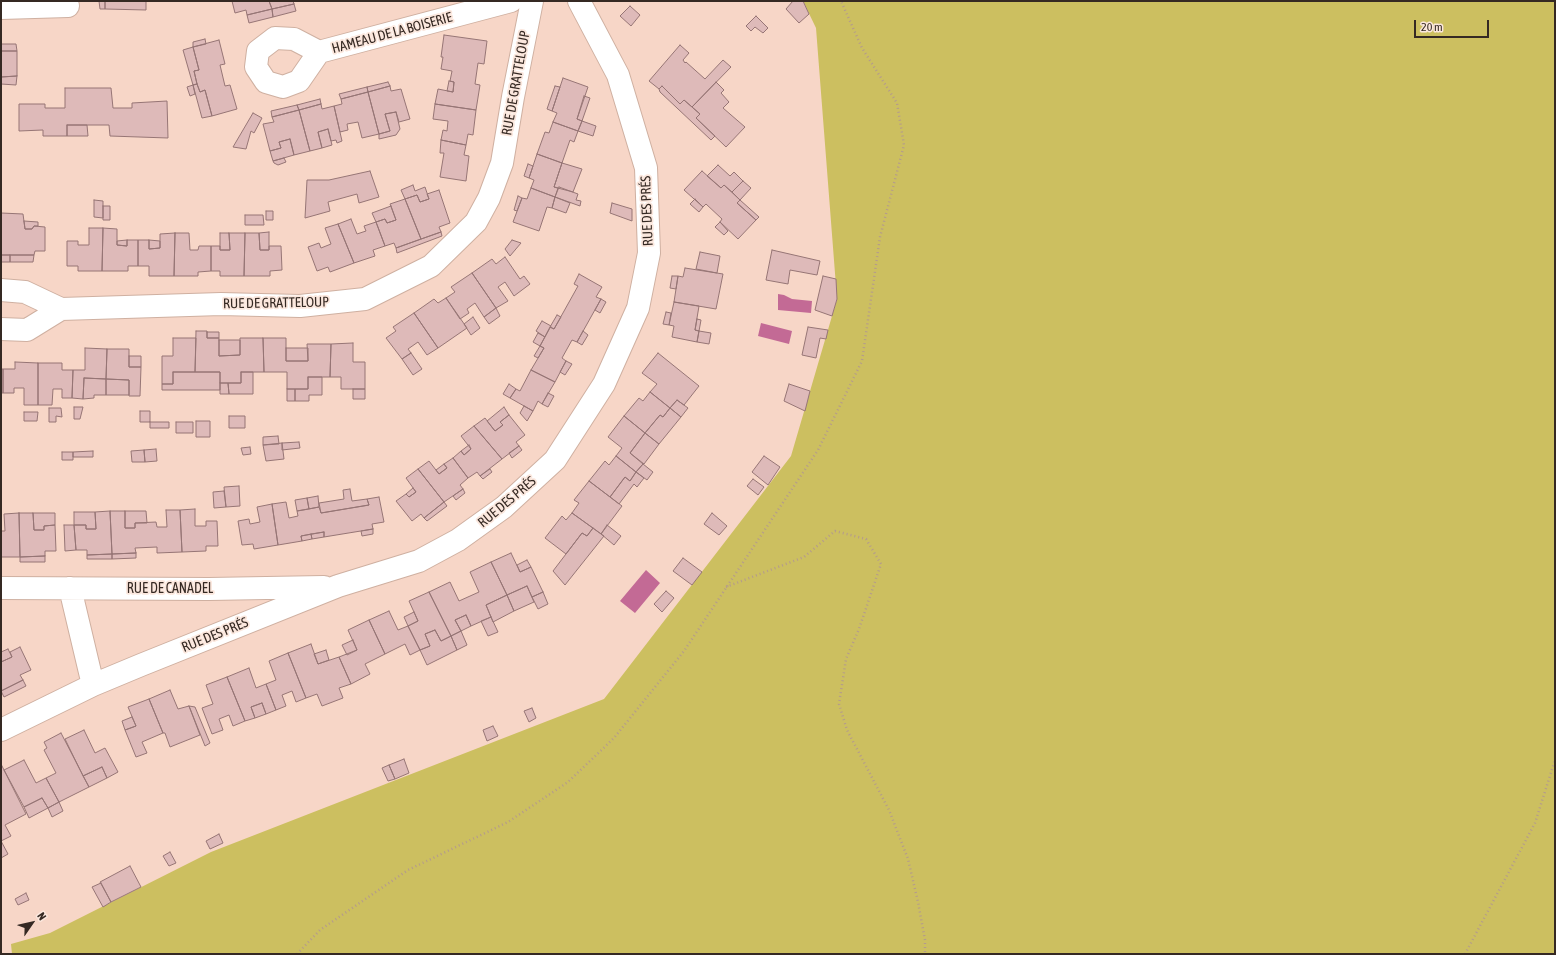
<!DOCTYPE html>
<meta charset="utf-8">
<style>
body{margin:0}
#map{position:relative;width:1556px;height:955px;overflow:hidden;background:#f7d6c7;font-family:"Asap Condensed",sans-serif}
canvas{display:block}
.frame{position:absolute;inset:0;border:2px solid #352923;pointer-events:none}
.north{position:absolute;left:12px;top:903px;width:40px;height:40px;-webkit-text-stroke:3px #fbe7dd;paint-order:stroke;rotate:56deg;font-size:11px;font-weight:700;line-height:16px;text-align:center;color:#352923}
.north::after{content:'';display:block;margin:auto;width:14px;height:18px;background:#352923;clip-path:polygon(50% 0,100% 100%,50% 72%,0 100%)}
.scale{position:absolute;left:1414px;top:20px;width:75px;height:18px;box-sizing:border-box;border:2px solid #352923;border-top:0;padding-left:5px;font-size:12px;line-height:14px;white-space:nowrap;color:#352923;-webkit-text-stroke:3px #fbe7dd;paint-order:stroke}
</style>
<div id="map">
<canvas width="1556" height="955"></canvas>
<div class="frame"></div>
<div class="north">N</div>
<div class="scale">20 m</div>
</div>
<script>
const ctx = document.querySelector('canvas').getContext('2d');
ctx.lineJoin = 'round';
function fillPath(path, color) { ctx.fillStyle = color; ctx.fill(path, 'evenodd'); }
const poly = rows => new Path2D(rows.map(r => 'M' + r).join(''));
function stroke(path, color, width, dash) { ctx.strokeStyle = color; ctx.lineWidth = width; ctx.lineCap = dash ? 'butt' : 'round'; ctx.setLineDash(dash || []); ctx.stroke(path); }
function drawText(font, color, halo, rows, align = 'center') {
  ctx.font = font + ' "Asap Condensed",sans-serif'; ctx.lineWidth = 3.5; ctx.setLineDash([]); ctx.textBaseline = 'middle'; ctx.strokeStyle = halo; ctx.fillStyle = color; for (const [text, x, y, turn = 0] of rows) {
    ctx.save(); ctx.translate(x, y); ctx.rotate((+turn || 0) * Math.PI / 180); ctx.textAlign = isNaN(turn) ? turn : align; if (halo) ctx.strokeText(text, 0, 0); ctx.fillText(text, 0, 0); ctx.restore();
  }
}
const green = poly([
 [803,1,1555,1,1555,954,12,954,11,944,50,933,211,852,604,699,791,456,837,299,816,28]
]);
const water = poly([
 [778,294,784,295,792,299,812,301,811,313,778,310],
 [761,323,792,331,789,344,758,336],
 [646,570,660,583,635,613,620,601]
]);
const building = poly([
 [99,1,105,1,105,9,100,9,99,1],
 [105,1,146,1,146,10,105,9,105,1],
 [232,1,269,1,272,9,247,15,246,10,235,13,232,1],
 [269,1,293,1,294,4,272,9,269,1],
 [793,1,803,1,809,14,799,23,786,9,793,1],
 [294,4,296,11,273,17,272,9,294,4],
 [630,6,640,15,631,26,620,16,630,6],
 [272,9,273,17,249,23,247,15,272,9],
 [756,16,768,28,763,33,755,27,751,31,746,26,756,16],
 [444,35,487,41,484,64,478,63,475,84,480,85,476,110,435,104,438,89,453,92,454,82,450,81,452,71,441,69,443,57,441,57,444,35],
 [205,39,206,44,193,47,193,42,205,39],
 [219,40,225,64,220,65,225,86,230,85,237,109,212,116,205,90,200,92,197,84,194,71,199,70,193,47,219,40],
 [1,44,16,44,17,51,1,51,1,44],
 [680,45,689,53,683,60,685,63,686,62,705,79,723,60,731,67,692,107,684,100,680,104,662,86,659,89,649,81,680,45],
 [193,47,199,70,194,71,197,84,193,85,183,50,193,47],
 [1,51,17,51,17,76,1,77,1,51],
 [17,76,16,85,1,84,1,77,17,76],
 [563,78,588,87,577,119,582,121,578,131,553,122,557,113,552,111,563,78],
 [449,81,454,82,453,92,447,91,449,81],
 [388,82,390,86,368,92,367,87,388,82],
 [716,82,724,90,721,93,729,102,723,108,745,127,726,147,696,118,700,114,692,107,716,82],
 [197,84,200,92,205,90,212,116,202,118,193,85,197,84],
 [193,85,195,94,190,96,187,87,193,85],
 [390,86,391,91,401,89,410,119,399,122,396,112,385,114,390,131,379,134,368,92,390,86],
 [555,86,560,87,552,111,547,109,555,86],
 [662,86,680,104,684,100,700,114,696,118,715,136,711,140,660,92,659,89,662,86],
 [367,87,368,92,341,99,339,94,367,87],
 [65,88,111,88,113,108,132,108,132,103,167,101,168,138,110,136,109,125,67,125,67,136,43,136,43,130,19,131,19,104,45,104,45,108,65,108,65,88],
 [368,92,379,134,362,138,358,122,347,124,348,130,340,132,334,106,342,104,341,99,368,92],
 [584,96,590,98,582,121,577,119,584,96],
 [320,99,321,104,299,110,297,105,320,99],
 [321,104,322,109,334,106,342,141,337,143,336,140,331,141,328,129,318,132,322,148,310,151,299,110,321,104],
 [435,104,476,110,473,135,468,134,466,145,441,140,443,130,447,131,448,121,433,119,435,104],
 [297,105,299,110,272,117,271,111,297,105],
 [299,110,310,151,294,155,290,139,279,142,281,148,270,151,263,124,274,122,272,117,299,110],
 [396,112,400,129,396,135,379,139,379,134,390,131,385,114,396,112],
 [253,113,262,118,254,133,251,131,246,149,233,147,253,113],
 [582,121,596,126,593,136,578,131,582,121],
 [553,122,578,131,574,142,570,140,562,163,537,154,545,132,549,133,553,122],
 [67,125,87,125,88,136,67,136,67,125],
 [328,129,332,145,322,148,318,132,328,129],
 [290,139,294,155,273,161,270,151,281,148,279,142,290,139],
 [441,140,466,145,464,155,469,156,466,181,440,177,444,153,440,153,441,140],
 [537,154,562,163,554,187,558,188,555,197,531,188,534,180,529,178,537,154],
 [284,158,286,162,278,165,274,163,273,161,284,158],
 [562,163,582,169,573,192,554,187,562,163],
 [528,164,533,166,529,178,524,176,528,164],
 [718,165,730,176,734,172,743,181,732,192,724,185,721,188,707,176,718,165],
 [370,171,379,197,359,203,357,194,328,202,330,211,305,218,307,180,329,180,370,171],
 [702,171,721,188,724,185,740,200,737,203,756,220,738,239,720,222,722,219,706,204,703,207,684,190,702,171],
 [743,181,751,188,740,200,732,192,743,181],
 [413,185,415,191,425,187,429,199,420,202,417,195,405,199,401,190,413,185],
 [559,187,578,194,576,200,581,201,580,206,555,197,559,187],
 [531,188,555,197,552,208,547,207,539,231,513,222,522,198,527,199,531,188],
 [439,190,450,223,439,227,441,232,421,239,405,199,417,195,420,202,429,199,427,194,439,190],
 [518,196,522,198,517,211,514,210,518,196],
 [555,197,570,203,566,213,552,208,555,197],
 [405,199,421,239,396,248,394,243,385,246,376,222,385,219,387,223,396,220,390,204,405,199],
 [695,199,703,207,699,212,690,204,695,199],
 [94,200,103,201,103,218,94,217,94,200],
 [740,200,759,217,756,220,737,203,740,200],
 [612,203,632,209,632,221,610,213,612,203],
 [103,206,110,206,110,220,103,220,103,206],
 [391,206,396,220,387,223,385,219,376,222,372,213,391,206],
 [266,211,273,211,273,220,266,220,266,211],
 [1,213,23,214,25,229,32,229,34,226,45,227,45,251,35,251,34,255,1,255,1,213],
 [245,215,263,215,264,225,245,225,245,215],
 [351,219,357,234,366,231,364,226,376,222,385,246,373,250,375,256,354,263,338,224,351,219],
 [24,221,38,222,38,226,34,226,32,229,25,229,24,221],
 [720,222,728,231,724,235,715,227,720,222],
 [338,224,354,263,330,272,328,267,317,271,308,247,319,243,321,248,331,244,325,228,338,224],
 [89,228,103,228,102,271,78,271,78,266,67,266,67,241,78,241,78,245,89,245,89,228],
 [103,228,117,229,117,245,127,246,127,240,138,240,138,266,128,266,128,271,102,271,103,228],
 [269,232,269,250,260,250,259,233,269,232],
 [441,232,442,236,397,253,396,248,441,232],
 [175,233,174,276,149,276,149,266,138,266,138,240,149,240,149,249,160,248,160,234,175,233],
 [175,233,189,233,190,250,198,250,199,246,211,246,211,271,198,272,198,276,174,276,175,233],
 [220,233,229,233,230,250,220,250,220,233],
 [229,233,245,233,244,276,220,276,220,271,211,271,211,246,220,246,220,250,230,250,229,233],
 [245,233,259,233,260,250,269,250,269,246,281,246,282,270,270,271,270,276,244,276,245,233],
 [127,240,127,246,117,245,117,241,127,240],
 [149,240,160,241,160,248,149,249,149,240],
 [512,240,521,243,510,256,505,249,512,240],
 [772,250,820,261,817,275,790,270,788,284,766,280,772,250],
 [700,252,720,256,717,273,696,269,700,252],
 [1,255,10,255,10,262,1,262,1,255],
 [10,255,34,255,33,262,10,262,10,255],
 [505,257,520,279,524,276,530,284,514,296,505,282,498,287,508,301,496,308,472,273,492,259,496,264,505,257],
 [685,268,723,274,716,309,674,302,678,276,683,277,685,268],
 [472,273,496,308,484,317,475,303,467,309,469,313,460,319,446,298,455,292,451,287,472,273],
 [579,274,602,287,596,297,601,299,577,342,572,340,562,358,566,361,555,382,531,370,544,348,540,346,550,327,554,329,578,286,574,284,579,274],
 [672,276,678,276,676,289,670,288,672,276],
 [823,276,836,279,837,299,832,316,815,310,823,276],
 [446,298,467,328,438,348,414,313,434,299,438,303,446,298],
 [601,299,606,302,600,313,595,310,601,299],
 [674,302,699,306,695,330,699,331,697,342,672,337,674,326,669,325,674,302],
 [496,308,500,316,489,324,484,317,496,308],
 [666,312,671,313,669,325,663,324,666,312],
 [414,313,438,348,427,355,418,342,408,349,411,353,402,359,386,338,396,331,393,327,414,313],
 [557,315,561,317,554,329,550,327,557,315],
 [473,317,480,328,471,335,464,324,473,317],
 [697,319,701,320,699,331,695,330,697,319],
 [542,321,551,326,545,337,536,331,542,321],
 [808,327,828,330,826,339,820,338,816,358,802,355,808,327],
 [196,331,207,331,207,338,219,338,219,356,240,355,240,338,263,338,264,372,241,372,241,383,220,383,220,372,195,372,196,331],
 [583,331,588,335,582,345,577,342,583,331],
 [699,331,711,333,709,344,697,342,699,331],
 [207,332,219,332,219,338,207,338,207,332],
 [538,333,545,337,540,346,533,342,538,333],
 [173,338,196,338,195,372,173,372,173,384,162,384,162,356,173,356,173,338],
 [263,338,286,338,286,361,308,361,307,344,331,344,330,377,308,377,308,389,287,389,287,372,264,372,263,338],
 [219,340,240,340,240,355,219,356,219,340],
 [353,343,353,362,365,362,365,389,341,389,341,377,330,377,331,344,353,343],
 [540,346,544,348,538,358,534,356,540,346],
 [85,348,107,349,106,379,84,378,83,399,72,398,73,370,85,370,85,348],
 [286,348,308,348,308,361,286,361,286,348],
 [107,349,129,349,129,367,141,367,140,396,129,396,129,380,106,379,107,349],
 [411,353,422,369,413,375,402,359,411,353],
 [658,353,699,386,684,405,677,400,670,408,650,392,657,384,642,373,658,353],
 [129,356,141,356,141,367,129,367,129,356],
 [566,361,572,364,565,375,560,372,566,361],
 [15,362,38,363,38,405,24,405,24,388,14,388,14,393,3,393,3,369,15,369,15,362],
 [38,363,62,363,62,370,73,370,72,398,62,398,62,389,53,389,52,405,38,405,38,363],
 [1,369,3,369,3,393,1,393,1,369],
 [531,370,555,382,542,404,538,401,533,411,510,398,516,389,520,391,531,370],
 [173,372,220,372,220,390,162,390,162,384,173,384,173,372],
 [241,372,253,372,253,394,229,394,228,383,241,383,241,372],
 [308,377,322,377,322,395,309,395,309,401,295,401,295,389,308,389,308,377],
 [84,378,106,379,106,395,94,395,94,398,83,399,84,378],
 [106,379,129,380,129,395,106,395,106,379],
 [220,383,228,383,229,394,220,394,220,383],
 [509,384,516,389,510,398,503,394,509,384],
 [789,384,810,391,805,411,784,401,789,384],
 [287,389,295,389,295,401,287,401,287,389],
 [353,389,365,389,365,399,353,399,353,389],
 [650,392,670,408,663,417,660,415,645,433,624,416,639,398,643,401,650,392],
 [548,393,554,396,548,407,542,404,548,393],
 [677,400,688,408,681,417,670,408,677,400],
 [524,406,533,411,527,421,520,413,524,406],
 [74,407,83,407,80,419,74,419,74,407],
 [504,407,509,415,500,422,503,425,495,431,487,421,504,407],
 [49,408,61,408,62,417,56,416,56,422,49,422,49,408],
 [670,408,681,417,659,444,645,433,660,415,663,417,670,408],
 [140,411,150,411,150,422,140,422,140,411],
 [24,412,38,412,37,421,24,421,24,412],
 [509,415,525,435,516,442,519,446,502,459,474,426,485,418,495,431,503,425,500,422,509,415],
 [229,416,245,416,245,428,229,428,229,416],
 [624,416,645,433,630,453,643,464,636,472,616,456,622,448,608,437,624,416],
 [196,421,210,421,210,437,196,437,196,421],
 [150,422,169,422,169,428,150,428,150,422],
 [176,422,193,422,193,433,176,433,176,422],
 [474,426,502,459,480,476,477,472,468,478,453,458,461,451,464,455,471,449,461,436,474,426],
 [645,433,659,444,644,464,630,453,645,433],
 [278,436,279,444,263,445,263,437,278,436],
 [299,442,300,448,282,450,282,443,299,442],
 [282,443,284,459,266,461,263,445,282,443],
 [469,445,471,449,464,455,461,451,469,445],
 [519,446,522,450,512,458,509,453,519,446],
 [250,447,251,454,243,455,241,448,250,447],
 [156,449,157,461,145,462,144,450,156,449],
 [144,450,145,462,132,462,131,451,144,450],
 [93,451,93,457,73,457,73,452,93,451],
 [62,452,73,452,73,460,62,460,62,452],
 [616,456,636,472,630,481,625,477,610,497,589,481,605,461,609,465,616,456],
 [764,456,780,467,768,485,752,472,764,456],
 [453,458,468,478,460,485,463,489,444,502,418,469,429,461,439,474,447,468,444,464,453,458],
 [444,464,447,468,439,474,436,470,444,464],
 [643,464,653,472,647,480,636,472,643,464],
 [418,469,444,502,424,518,421,514,412,521,396,501,406,494,409,497,416,492,406,478,418,469],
 [490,469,492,472,483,479,480,476,490,469],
 [636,472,644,478,637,487,634,484,619,504,610,497,625,477,630,481,636,472],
 [753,479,764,487,758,495,747,486,753,479],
 [589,481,622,506,601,534,572,513,579,503,574,500,589,481],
 [239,486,240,506,226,507,224,487,239,486],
 [413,488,416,492,409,497,406,494,413,488],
 [350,489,352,501,367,499,369,505,321,513,319,503,344,499,343,490,350,489],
 [463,489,465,493,456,500,453,496,463,489],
 [224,491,226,507,214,508,213,492,224,491],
 [318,496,319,507,309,509,307,498,318,496],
 [379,497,384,522,372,524,373,529,324,537,324,532,301,536,302,541,278,545,272,504,286,502,289,518,298,516,297,511,319,507,321,513,369,505,367,499,379,497],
 [307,498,309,509,297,511,295,500,307,498],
 [444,502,447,506,427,521,424,518,444,502],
 [272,504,278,545,254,549,253,544,242,545,238,521,249,519,250,524,260,522,257,507,272,504],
 [195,509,195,526,206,526,206,521,217,521,218,546,206,546,206,551,182,552,180,510,195,509],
 [166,510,180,510,182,552,157,553,157,547,135,548,136,553,112,554,110,511,125,511,125,528,135,528,135,523,156,522,157,527,167,527,166,510],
 [110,511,112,554,87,555,87,550,76,550,74,525,86,525,86,529,96,529,95,512,110,511],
 [125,511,146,511,147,523,135,523,135,528,125,528,125,511],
 [74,512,95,512,96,529,86,529,86,525,74,525,74,512],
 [19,513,20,557,1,557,1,531,5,531,4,514,19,513],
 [19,513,33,513,34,530,44,530,44,526,55,525,56,551,45,551,45,556,20,557,19,513],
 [33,513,55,513,55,525,44,526,44,530,34,530,33,513],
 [572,513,593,528,587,536,582,533,566,554,545,538,562,516,566,520,572,513],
 [712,513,727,526,719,535,704,524,712,513],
 [64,525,74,525,76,550,65,551,64,525],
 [607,525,621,536,614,545,601,534,607,525],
 [593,528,604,536,565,585,553,571,582,533,587,536,593,528],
 [373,529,373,534,362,536,361,531,373,529],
 [324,532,324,537,312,539,311,534,324,532],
 [311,534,312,539,302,541,301,536,311,534],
 [136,553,136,558,112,559,112,554,136,553],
 [511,553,520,572,531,567,543,592,532,597,527,586,507,595,491,562,511,553],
 [112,554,112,559,87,559,87,555,112,554],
 [45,556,45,562,20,562,20,557,45,556],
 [683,558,702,572,692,585,673,571,683,558],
 [527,560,531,567,520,572,517,565,527,560],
 [491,562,507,595,486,605,491,617,471,626,466,615,455,620,461,631,451,636,429,592,450,582,459,601,479,592,470,572,491,562],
 [527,586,534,602,514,611,507,595,527,586],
 [666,591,674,598,662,612,654,604,666,591],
 [429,592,451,636,441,641,435,630,425,634,430,646,420,650,408,626,418,621,409,601,429,592],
 [543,592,548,604,538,609,532,597,543,592],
 [507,595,514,611,493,622,486,605,507,595],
 [389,611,398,630,408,626,420,650,410,655,405,644,385,654,369,620,389,611],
 [414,612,418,621,408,626,404,617,414,612],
 [466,615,471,626,461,631,455,620,466,615],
 [491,617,498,632,488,636,481,621,491,617],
 [369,620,385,654,365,664,370,674,351,684,339,657,357,650,348,630,369,620],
 [435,630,441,641,451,636,457,650,427,665,420,650,430,646,425,634,435,630],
 [461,631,467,645,457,650,451,636,461,631],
 [353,640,357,650,347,655,342,645,353,640],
 [311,644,318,664,339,657,351,684,339,688,343,698,322,706,317,694,306,698,288,653,311,644],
 [20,647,31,670,20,675,23,680,1,691,1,662,12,657,10,652,20,647],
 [8,649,12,657,1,662,1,652,8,649],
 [326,650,329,660,318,664,314,654,326,650],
 [288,653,306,698,296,702,292,691,282,695,286,706,276,710,266,684,276,680,269,661,288,653],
 [249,668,256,688,266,684,276,710,266,714,262,703,251,707,255,718,245,721,227,677,249,668],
 [227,677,245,721,233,726,229,715,219,719,223,730,212,734,202,708,213,704,206,685,227,677],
 [23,680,26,686,4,697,1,691,23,680],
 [170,690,178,709,189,706,200,735,170,747,165,733,163,733,149,699,170,690],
 [149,699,163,733,142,742,147,753,136,757,125,730,136,726,128,707,149,699],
 [262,703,266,714,255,718,251,707,262,703],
 [189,706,195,707,210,743,205,746,189,706],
 [532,708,536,718,529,722,524,711,532,708],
 [132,717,136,726,125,730,122,721,132,717],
 [493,726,498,736,487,741,483,730,493,726],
 [84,730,95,753,105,748,118,772,107,778,102,767,83,776,65,739,84,730],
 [61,733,89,787,59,802,46,778,56,773,44,750,47,748,44,742,61,733],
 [404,759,409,773,395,779,389,765,404,759],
 [24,760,36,783,46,778,59,802,48,808,42,798,24,807,4,770,24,760],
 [1,764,26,814,5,825,11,836,1,841,1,764],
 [389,765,395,779,388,781,382,768,389,765],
 [102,767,107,778,89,787,83,776,102,767],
 [42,798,48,808,29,818,24,807,42,798],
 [59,802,63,811,52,817,48,808,59,802],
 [219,834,223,843,210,849,206,841,219,834],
 [1,841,8,854,1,858,1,841],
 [170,852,176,863,169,866,163,856,170,852],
 [130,866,141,887,111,902,100,882,130,866],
 [101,883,111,902,103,907,92,887,101,883],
 [26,893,29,900,18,905,15,899,26,893]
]);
const path = poly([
 [726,587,804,557,835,531,866,539,881,564,859,629,846,659,839,704,847,730,889,810,908,859,918,902,925,940,925,954],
 [297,954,320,930,408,870,508,822,568,782,614,738,684,651,818,450,862,361,880,237,904,145,897,103,862,48,841,1],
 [1465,954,1535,823,1555,760]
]);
const street = poly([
 [1,8,68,6],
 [319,52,294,39,275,38,258,51,256,67,266,82,283,87,299,81,319,52,511,1],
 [1,290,25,292,61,309,221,304,300,306,365,299,431,266,476,222,489,198,502,163,513,97,532,1],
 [1,329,27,330,61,309],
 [1,588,209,589,324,587],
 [70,588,93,685],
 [1,730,93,685,141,665,338,586,419,561,458,540,504,507,555,460,604,384,638,308,649,253,646,168,618,75,579,1]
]);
const streetNames = [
 ["HAMEAU DE LA BOISERIE",392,33,-15],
 ["RUE DE GRATTELOUP",516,83,-80],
 ["RUE DES PRÉS",647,211,-92],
 ["RUE DE GRATTELOUP",276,303,-1],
 ["RUE DES PRÉS",507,502,-40],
 ["RUE DE CANADEL",170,589],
 ["RUE DES PRÉS",215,635,-22]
];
fillPath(green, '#ccbf60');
fillPath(water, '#c36a95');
fillPath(building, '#debab9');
stroke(building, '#967575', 1);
stroke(street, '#cfb0a1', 24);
stroke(path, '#b49a8e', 2.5, [1, 3]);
stroke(street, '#fff', 22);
drawText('14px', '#352923', '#fbe7dd', streetNames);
</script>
